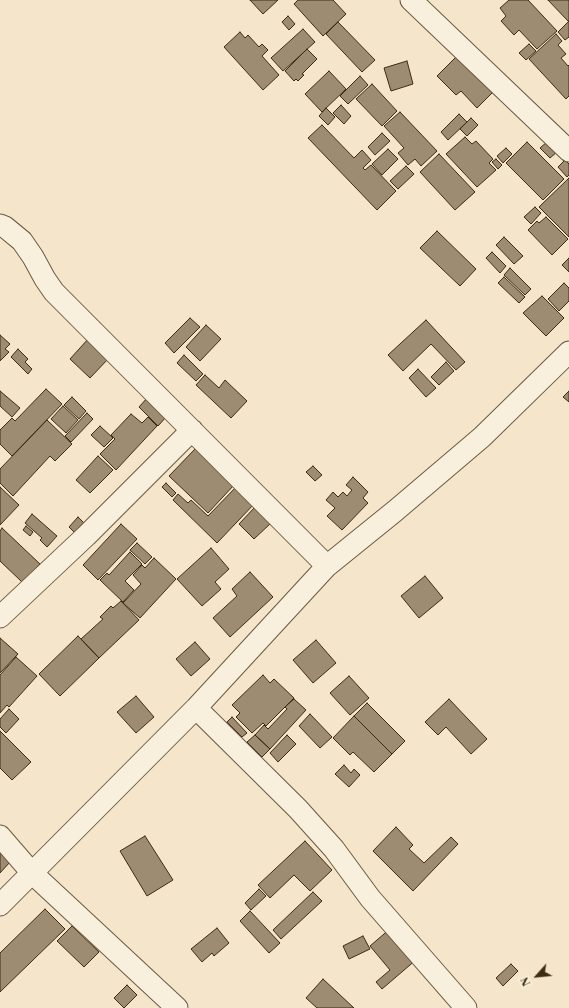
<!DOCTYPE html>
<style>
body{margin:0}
#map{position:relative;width:569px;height:1008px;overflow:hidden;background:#f5e6cb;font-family:"Libre Bodoni",serif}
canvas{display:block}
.north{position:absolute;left:517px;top:956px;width:40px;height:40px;-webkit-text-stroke:3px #f8efdd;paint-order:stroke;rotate:243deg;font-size:11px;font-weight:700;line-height:16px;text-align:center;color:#3e2b11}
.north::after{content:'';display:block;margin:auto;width:14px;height:18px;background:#3e2b11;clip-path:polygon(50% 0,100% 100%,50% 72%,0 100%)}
</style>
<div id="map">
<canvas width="569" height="1008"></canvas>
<div class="north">N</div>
</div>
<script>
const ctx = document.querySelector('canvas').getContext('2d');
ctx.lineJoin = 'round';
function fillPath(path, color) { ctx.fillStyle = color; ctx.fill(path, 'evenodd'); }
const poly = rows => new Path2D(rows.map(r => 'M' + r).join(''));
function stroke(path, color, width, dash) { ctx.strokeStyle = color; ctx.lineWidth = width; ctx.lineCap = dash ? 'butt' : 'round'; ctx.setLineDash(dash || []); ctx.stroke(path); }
const building = poly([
 [250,0,278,0,263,14,250,0],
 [298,0,333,0,346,14,323,36,294,4,298,0],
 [509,0,528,0,557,31,537,49,519,30,514,35,501,21,506,16,500,8,509,0],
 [548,0,569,0,569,21,568,21,548,0],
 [288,16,295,24,289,30,282,22,288,16],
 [569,21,569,37,565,40,558,32,569,21],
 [338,22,375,60,362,72,326,34,338,22],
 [303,29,315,42,283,71,271,58,303,29],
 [240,32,245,38,248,35,259,47,262,44,268,50,262,56,279,75,263,90,224,47,240,32],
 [556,34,562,41,558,45,566,54,561,58,568,66,569,65,569,96,566,99,529,59,556,34],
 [529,44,536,51,526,60,519,53,529,44],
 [307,49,317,59,302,74,304,75,298,81,296,79,294,81,285,71,307,49],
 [458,55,493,92,477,108,461,91,456,95,437,76,458,55],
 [407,61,413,84,391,91,384,68,407,61],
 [329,71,346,89,322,112,305,94,329,71],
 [360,76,368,85,348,104,340,96,360,76],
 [372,84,397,111,382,126,356,99,372,84],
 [341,105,351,116,344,124,333,113,341,105],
 [326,108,335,117,328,125,319,116,326,108],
 [400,112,437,151,421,166,415,159,408,165,398,153,404,148,384,126,400,112],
 [459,114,467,122,448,140,441,132,459,114],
 [471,118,478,125,467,136,460,129,471,118],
 [322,125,354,158,362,150,371,160,363,168,365,170,371,165,396,191,377,210,308,138,322,125],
 [382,133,390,141,375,155,368,147,382,133],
 [465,137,472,144,476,141,493,159,489,163,496,170,477,187,446,154,465,137],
 [527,142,564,179,543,200,506,163,527,142],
 [547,142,557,152,550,158,540,148,547,142],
 [506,148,512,154,503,163,497,156,506,148],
 [388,149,398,159,382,175,372,164,388,149],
 [439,154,475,192,455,210,420,172,439,154],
 [496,159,502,165,498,169,492,162,496,159],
 [565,160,569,164,569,175,567,177,558,167,565,160],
 [406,166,414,174,398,189,390,181,406,166],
 [569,178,569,237,539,207,569,178],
 [535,207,541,213,531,224,524,217,535,207],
 [546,217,568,239,552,255,528,230,537,221,539,223,546,217],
 [437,231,476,269,460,286,420,248,437,231],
 [504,237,523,256,514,264,496,245,504,237],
 [492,252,506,266,500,273,486,258,492,252],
 [569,258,569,272,562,265,569,258],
 [510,268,531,289,525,295,504,275,510,268],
 [504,277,525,297,519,303,498,283,504,277],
 [564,283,569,288,569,301,559,311,548,299,564,283],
 [542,296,564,318,546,336,523,313,542,296],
 [190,318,200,327,174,353,165,343,190,318],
 [426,320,465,362,456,370,431,344,403,371,388,355,426,320],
 [206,325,221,339,200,361,186,347,206,325],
 [0,335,10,344,5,349,9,352,0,361,0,335],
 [89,338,109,358,90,378,70,359,89,338],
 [18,349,28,359,25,362,32,369,28,374,11,357,18,349],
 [184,355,203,374,196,381,177,363,184,355],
 [446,362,454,371,439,385,431,377,446,362],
 [418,369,436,388,426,397,409,378,418,369],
 [205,375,219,388,225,380,247,401,231,418,196,385,205,375],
 [46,389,62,404,12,456,0,444,0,430,12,418,15,421,46,389],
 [0,391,20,408,12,417,0,406,0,391],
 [569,391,569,402,563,397,569,391],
 [72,397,86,411,79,419,64,405,72,397],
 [148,397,167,416,158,426,139,407,148,397],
 [63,406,78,420,66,433,51,419,63,406],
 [87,413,93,419,71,442,65,436,87,413],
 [131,414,142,423,148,417,157,426,116,470,100,454,115,439,111,435,131,414],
 [47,420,72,444,55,461,50,456,13,496,0,483,0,469,47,420],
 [100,426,113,438,104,447,91,435,100,426],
 [196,448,234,485,208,513,169,476,196,448],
 [98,456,113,470,90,493,76,480,98,456],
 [313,466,322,475,315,481,306,472,313,466],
 [353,477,368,492,363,498,368,503,342,530,327,516,335,508,326,500,333,492,338,497,343,492,347,496,352,490,346,485,353,477],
 [166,483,176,493,172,497,162,487,166,483],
 [238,485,256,502,217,543,173,500,178,494,188,503,191,500,208,516,238,485],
 [0,487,19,505,0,525,0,487],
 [255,507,271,523,254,539,239,524,255,507],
 [32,514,57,536,47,547,40,540,42,538,25,523,32,514],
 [78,517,86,525,77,535,69,527,78,517],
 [121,524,137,539,98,580,83,565,121,524],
 [26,526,33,532,30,536,23,530,26,526],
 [2,528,40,564,22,582,0,561,0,531,2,528],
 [137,543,152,557,145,564,130,550,137,543],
 [211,548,229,569,215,582,221,589,202,606,177,579,211,548],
 [130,552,142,564,125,581,134,590,123,602,100,580,107,573,109,575,130,552],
 [154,558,176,579,140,618,123,603,141,584,133,575,142,565,145,568,154,558],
 [250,572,273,597,230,637,213,618,237,596,232,589,250,572],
 [425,576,443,598,419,618,401,596,425,576],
 [121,601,139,620,99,658,81,639,103,619,100,617,111,606,113,608,121,601],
 [78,636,99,658,60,696,39,674,78,636],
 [0,638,18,654,0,673,0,638],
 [316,640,336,663,313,683,293,660,316,640],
 [195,642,210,659,191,676,176,659,195,642],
 [16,657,37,676,9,707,7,705,0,713,0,675,16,657],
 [263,675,270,683,274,679,294,698,266,726,263,723,252,733,236,717,240,713,232,705,263,675],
 [349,676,369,698,350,715,330,693,349,676],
 [136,696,154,717,136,733,117,712,136,696],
 [294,699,306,710,270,749,255,735,264,725,268,729,287,709,285,707,294,699],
 [449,699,487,739,471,754,446,727,438,735,425,722,449,699],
 [367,703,405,741,392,754,354,716,367,703],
 [9,709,19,719,6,733,0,727,0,719,9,709],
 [310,714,332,737,320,748,299,726,310,714],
 [354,716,392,754,374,772,353,752,350,755,333,738,354,716],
 [232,717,247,733,242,737,227,722,232,717],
 [0,731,31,762,12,780,0,768,0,731],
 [255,735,270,749,262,757,247,742,255,735],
 [287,735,296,744,278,762,270,753,287,735],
 [344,765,351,773,354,769,360,775,349,787,335,774,344,765],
 [396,827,413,845,409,849,424,863,451,837,458,844,413,891,373,851,396,827],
 [145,836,173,880,147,896,120,851,145,836],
 [305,841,332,870,310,891,294,875,270,898,258,885,305,841],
 [0,851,11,861,0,873,0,851],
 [259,889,266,896,251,910,245,903,259,889],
 [313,892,322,901,281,939,273,930,313,892],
 [45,909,65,929,0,992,0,953,45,909],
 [250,911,280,943,269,953,240,921,250,911],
 [72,926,99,952,84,967,57,941,72,926],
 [217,928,229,943,214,956,212,953,202,962,191,949,217,928],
 [391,928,417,959,382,989,376,982,390,970,370,946,391,928],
 [363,936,370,949,349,959,343,946,363,936],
 [511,964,518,971,503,986,496,978,511,964],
 [323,979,354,1008,317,1008,306,998,323,979],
 [127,985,137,995,124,1008,114,998,127,985]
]);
const street = poly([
 [411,0,569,151],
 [0,225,5,227,22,241,33,257,45,279,54,292,327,566],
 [0,617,86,536,192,430],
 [196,708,298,809,334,849,370,898,466,1008],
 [0,836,32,873,177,1008],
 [0,905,196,708,327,566,395,511,482,437,569,352]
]);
fillPath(building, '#9d8c72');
stroke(building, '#3e2b11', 1);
stroke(street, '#6c5a40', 23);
stroke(street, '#f8efdd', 21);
</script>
